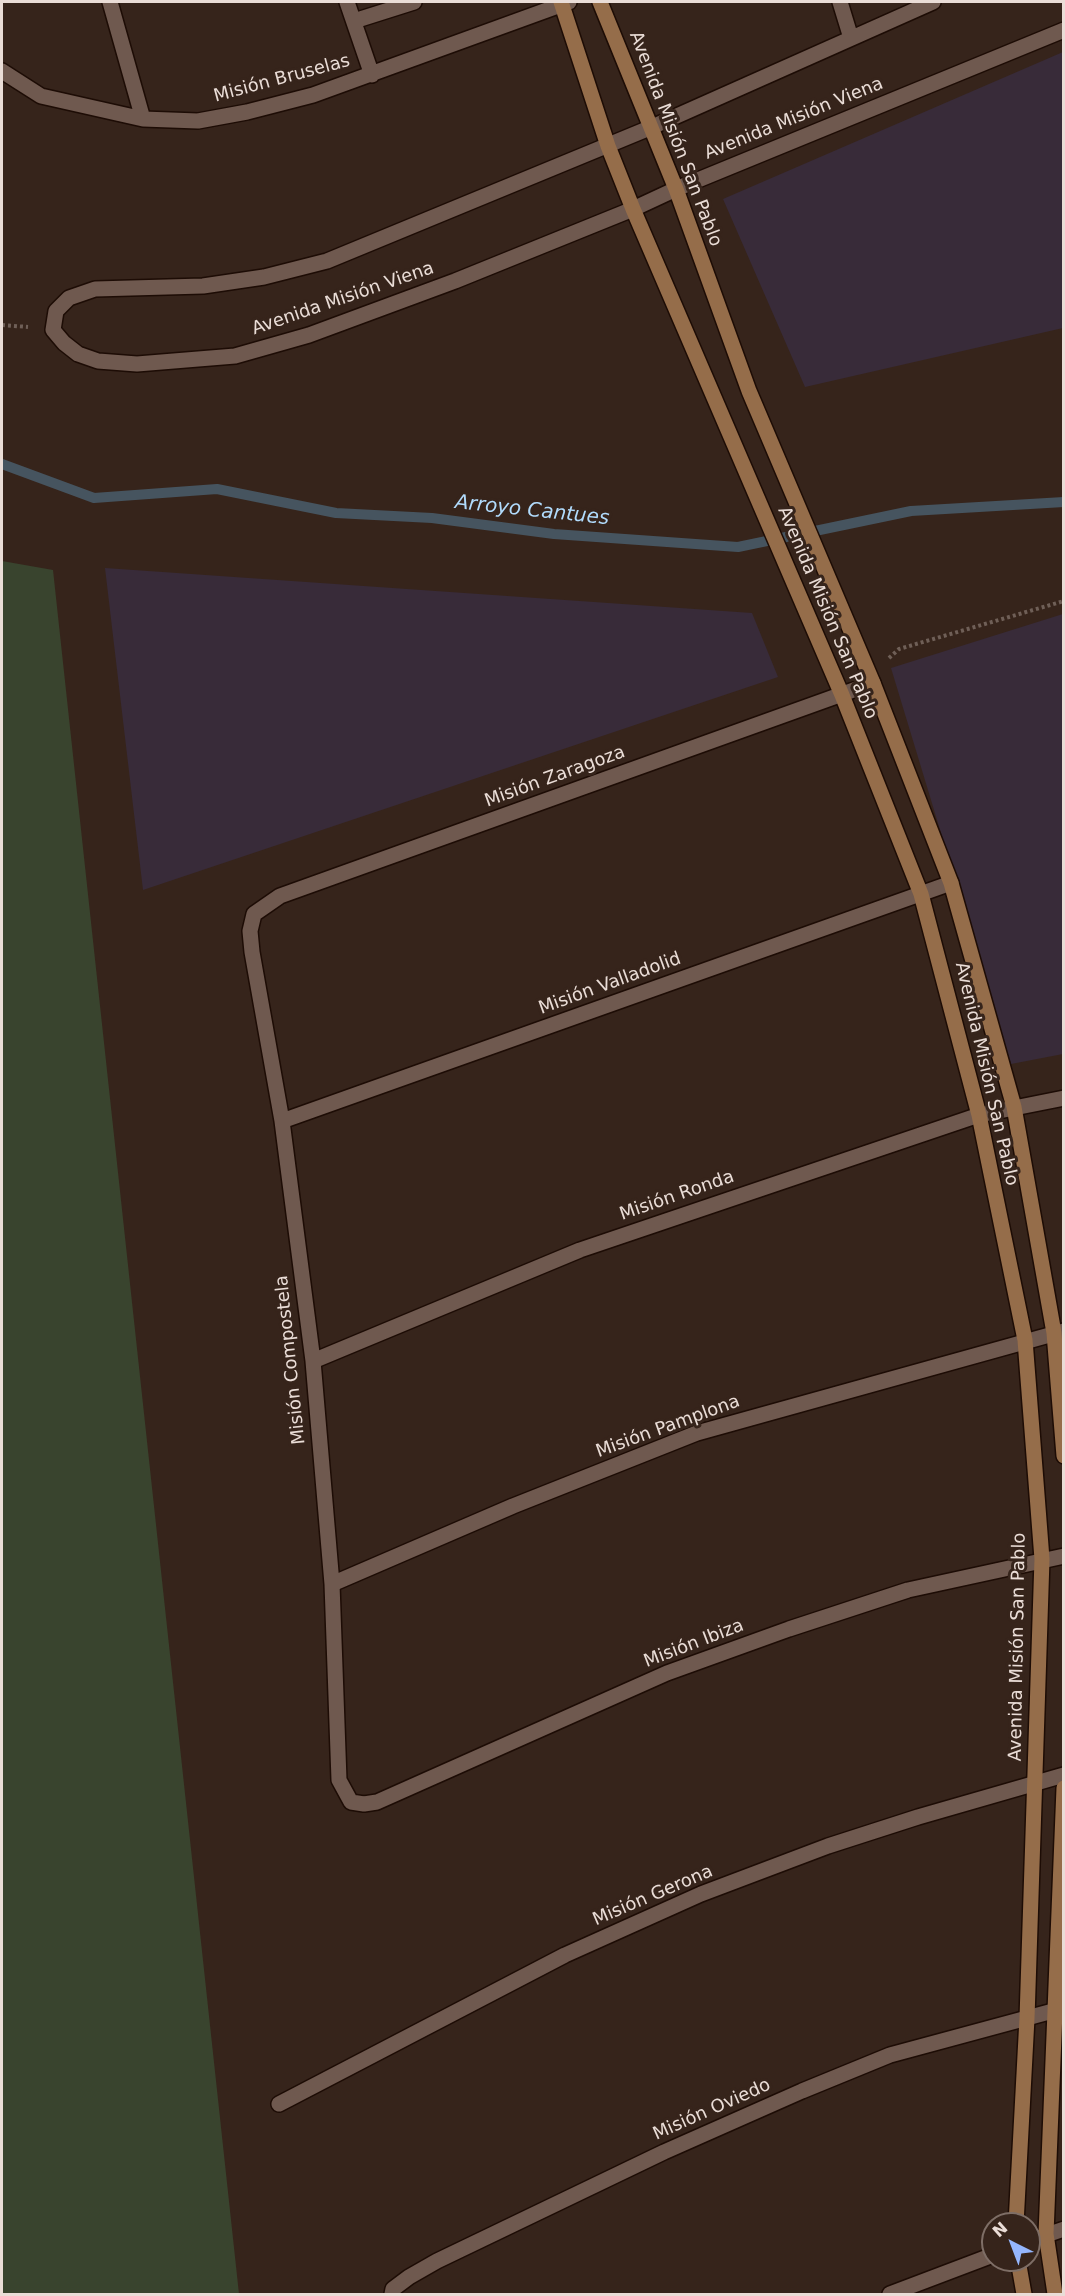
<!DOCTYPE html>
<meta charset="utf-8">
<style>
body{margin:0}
#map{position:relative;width:1065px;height:2296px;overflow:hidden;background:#36241b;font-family:"DejaVu Sans",sans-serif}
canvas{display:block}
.frame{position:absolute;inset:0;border:3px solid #eaddd7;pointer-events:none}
.north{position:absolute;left:981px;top:2212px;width:60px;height:60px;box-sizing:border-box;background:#36241b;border:2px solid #7e6e66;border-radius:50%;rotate:318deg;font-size:16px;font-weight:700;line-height:24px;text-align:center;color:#eaddd7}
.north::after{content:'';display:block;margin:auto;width:21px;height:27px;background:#95b6fd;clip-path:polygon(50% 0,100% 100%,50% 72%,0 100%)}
</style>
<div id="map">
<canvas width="1065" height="2296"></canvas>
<div class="frame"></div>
<div class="north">N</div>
</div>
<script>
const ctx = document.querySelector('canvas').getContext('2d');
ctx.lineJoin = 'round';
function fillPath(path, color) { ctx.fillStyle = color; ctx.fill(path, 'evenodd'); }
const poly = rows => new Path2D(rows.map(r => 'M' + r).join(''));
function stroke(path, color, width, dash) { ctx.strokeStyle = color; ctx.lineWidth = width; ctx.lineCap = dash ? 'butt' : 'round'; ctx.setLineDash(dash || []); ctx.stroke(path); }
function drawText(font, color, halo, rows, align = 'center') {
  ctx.font = font + ' "DejaVu Sans",sans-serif'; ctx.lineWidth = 6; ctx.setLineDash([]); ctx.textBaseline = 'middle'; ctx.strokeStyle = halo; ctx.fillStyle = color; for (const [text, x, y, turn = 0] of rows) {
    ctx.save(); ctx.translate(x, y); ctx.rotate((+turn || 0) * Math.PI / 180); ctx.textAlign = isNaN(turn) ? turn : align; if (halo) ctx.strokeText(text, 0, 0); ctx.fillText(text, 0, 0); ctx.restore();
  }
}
const education = poly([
 [1063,52,1063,328,805,387,723,199],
 [105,568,752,613,778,677,143,890],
 [1063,614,1063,1054,1011,1064,891,668]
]);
const green = poly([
 [2,561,53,570,239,2294,2,2294]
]);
const stream = poly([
 [2,464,94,498,217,489,336,513,432,518,554,534,738,547,911,511,1064,502]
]);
const path = poly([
 [2,325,28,327],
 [889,658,899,649,1064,601]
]);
const street = poly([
 [110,2,143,119],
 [347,2,372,75],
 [840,2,851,38],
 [933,2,652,127,327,261,264,277,203,286,95,289,69,298,56,311,53,330,64,343,78,354,98,361,137,364,235,356,309,335,455,281,633,209,676,189,1064,30],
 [354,21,414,2],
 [2,71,41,96,143,119,198,121,247,112,313,95,569,2],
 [873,683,280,896,254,914,250,931,252,952,282,1121,313,1361,332,1584,339,1780,351,1802,364,1804,377,1802,667,1673,789,1629,908,1590,1064,1556],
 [282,1121,951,883],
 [313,1361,580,1250,979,1115,1064,1098],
 [332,1584,513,1506,697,1433,1064,1331],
 [279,2104,565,1955,701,1894,828,1846,918,1817,1064,1775],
 [1029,2241,1064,2229],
 [392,2294,393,2289,409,2277,437,2261,664,2152,802,2091,890,2055,1064,2008],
 [890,2294,993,2255]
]);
const secondary = poly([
 [561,2,608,146,633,209,842,695,921,894,979,1115,1025,1340,1042,1559,1027,2018,1016,2224],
 [600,2,676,189,749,391,873,683,951,883,1014,1107,1054,1333,1064,1456],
 [1018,2260,1024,2294],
 [1055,2294,1046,2234,1064,1788]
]);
const streetNames = [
 ["Misión Bruselas",282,79,-15],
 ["Avenida Misión Viena",794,119,-22],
 ["Avenida Misión San Pablo",675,139,69],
 ["Avenida Misión Viena",343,299,-19],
 ["Avenida Misión San Pablo",827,613,67],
 ["Misión Zaragoza",555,777,-20],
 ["Misión Valladolid",610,984,-20],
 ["Avenida Misión San Pablo",986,1074,77],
 ["Misión Ronda",677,1196,-19],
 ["Misión Compostela",291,1360,-96],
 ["Misión Pamplona",668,1427,-20],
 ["Misión Ibiza",694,1644,-21],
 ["Avenida Misión San Pablo",1018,1647,-89],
 ["Misión Gerona",653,1896,-23],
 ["Misión Oviedo",712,2110,-24]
];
const waterNames = [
 ["Arroyo Cantues",532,511,6]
];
fillPath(education, '#382b39');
fillPath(green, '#39442e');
stroke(stream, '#46545f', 10);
stroke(street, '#1d0c05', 18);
stroke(secondary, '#1d0c05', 18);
stroke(path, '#6f5f57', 4, [3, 3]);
stroke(street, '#6f594f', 15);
stroke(secondary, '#956d4a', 15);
drawText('18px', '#eaddd7', '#36241b', streetNames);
drawText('italic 20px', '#b1dbfc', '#36241b', waterNames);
</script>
